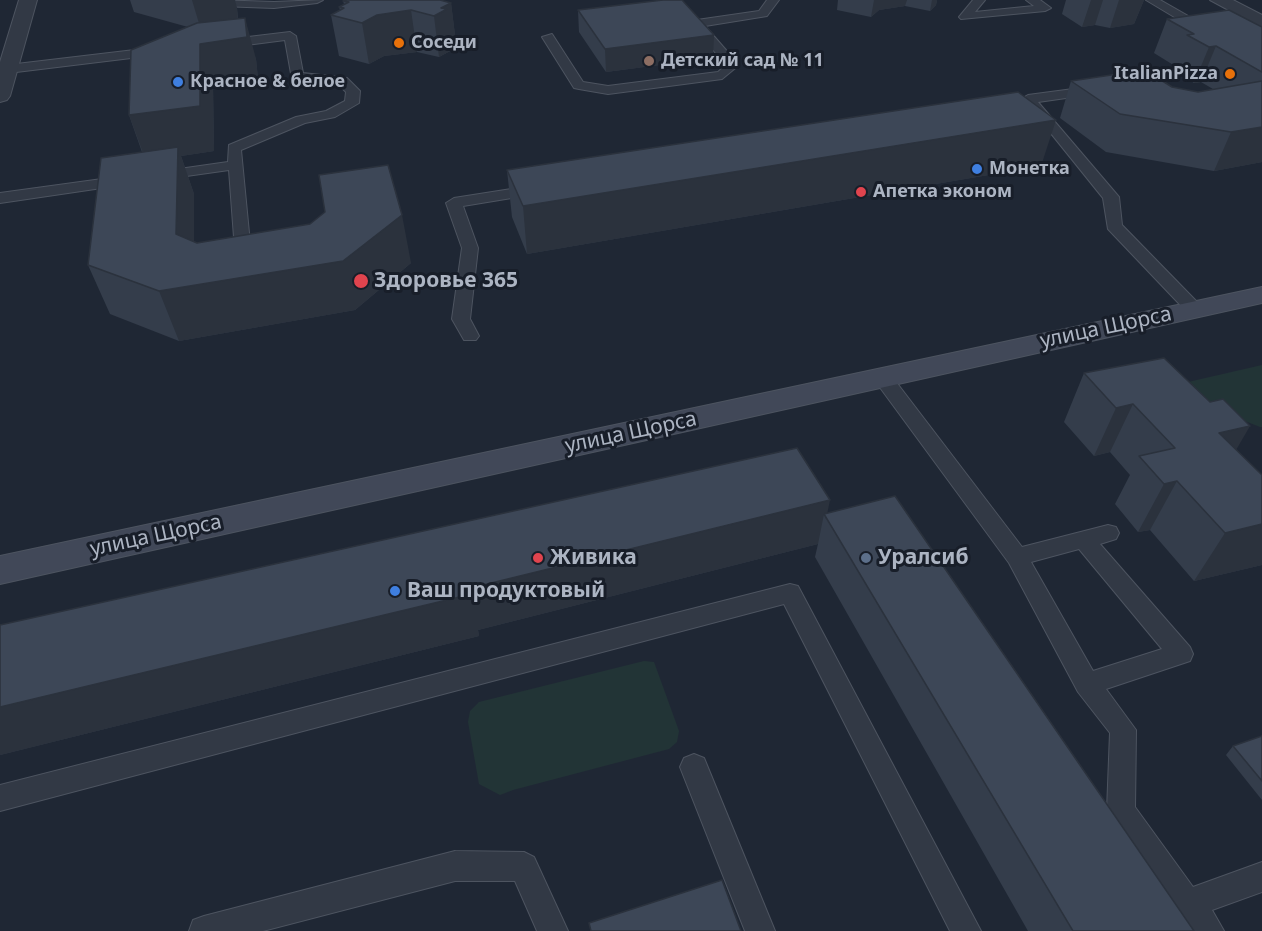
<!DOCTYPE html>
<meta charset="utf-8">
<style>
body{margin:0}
canvas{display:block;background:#1f2734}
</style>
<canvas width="1262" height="931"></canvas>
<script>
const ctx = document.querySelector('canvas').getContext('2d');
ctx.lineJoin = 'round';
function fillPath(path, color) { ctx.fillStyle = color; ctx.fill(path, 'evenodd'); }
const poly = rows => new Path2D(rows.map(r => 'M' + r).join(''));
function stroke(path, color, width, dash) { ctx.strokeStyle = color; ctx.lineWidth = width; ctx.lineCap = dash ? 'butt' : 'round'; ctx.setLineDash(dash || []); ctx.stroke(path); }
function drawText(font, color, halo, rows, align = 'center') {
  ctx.font = font + ' "Noto Sans",sans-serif'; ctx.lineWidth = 6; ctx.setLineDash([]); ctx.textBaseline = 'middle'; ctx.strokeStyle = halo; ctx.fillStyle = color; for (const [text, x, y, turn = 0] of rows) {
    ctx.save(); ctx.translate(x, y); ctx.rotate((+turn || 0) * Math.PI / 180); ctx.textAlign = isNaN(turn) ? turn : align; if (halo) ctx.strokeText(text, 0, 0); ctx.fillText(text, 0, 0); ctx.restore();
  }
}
const green = poly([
 [1262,365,1262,427,1260,427,1162,388],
 [644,661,654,662,679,731,677,742,669,749,513,790,500,795,479,784,468,722,470,711,479,702]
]);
const service = poly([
 [214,0,274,2,323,0,317,3,274,8,220,6,216,5,214,0],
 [767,0,779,0,767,16,705,26,739,65,722,79,608,94,579,89,574,88,542,37,552,34,583,82,608,86,718,72,726,65,691,24,697,20,759,11,767,0],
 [973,0,985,0,975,12,1034,6,1026,0,1040,0,1051,8,1045,11,961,19,959,17,973,0],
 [1146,0,1160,0,1197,21,1205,19,1211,23,1205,27,1191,27,1146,0],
 [290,32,296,36,303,73,347,78,360,91,359,103,335,117,305,123,241,150,252,264,244,269,236,264,229,170,158,180,151,176,158,172,228,162,229,145,296,117,326,111,345,101,346,92,338,84,292,79,285,40,223,48,217,44,223,40,290,32],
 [160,47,164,48,164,54,8,73,2,69,8,65,160,47],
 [1096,86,1101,87,1101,93,1038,102,1119,197,1122,225,1200,305,1203,309,1200,313,1188,313,1108,229,1103,198,1037,116,1028,115,1026,112,1030,109,1021,99,1028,95,1096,86],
 [124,176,132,181,129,184,0,203,0,193,124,176],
 [537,185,545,190,542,193,463,206,478,248,470,319,479,336,476,340,464,340,452,319,462,248,446,203,454,198,537,185],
 [883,372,890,374,1022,547,1108,525,1116,527,1119,533,1116,539,1100,544,1190,647,1193,654,1190,661,1106,689,1136,730,1135,807,1193,887,1262,862,1262,892,1212,910,1224,931,1189,931,1111,820,1107,811,1110,733,1078,692,1009,563,873,378,876,374,883,372],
 [1079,549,1162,649,1093,671,1031,562,1079,549],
 [790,584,798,586,981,931,950,931,784,604,0,811,0,785,790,584],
 [694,754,704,758,775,931,745,931,680,767,684,758,694,754],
 [455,851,524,852,534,857,568,931,537,931,515,881,455,881,263,931,189,931,193,920,204,916,455,851]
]);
const tertiary = poly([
 [19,0,37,0,10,96,7,100,0,102,0,62,19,0],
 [1210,0,1233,0,1262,15,1262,28,1210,0]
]);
const secondary = poly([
 [1262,287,1262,303,0,584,0,556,1262,287]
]);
const wall = poly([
 [130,0,235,0,237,8,238,18,256,59,258,79,213,86,214,151,181,156,194,194,194,242,197,243,411,263,355,310,179,341,110,314,88,265,142,152,129,115,188,27,134,12],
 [838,0,937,0,936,5,930,11,905,6,879,10,871,17,837,10],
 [1066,0,1144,0,1134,24,1110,28,1095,25,1082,27,1062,14],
 [343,1,451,3,456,43,451,46,452,50,439,57,417,52,384,56,369,64,339,56,331,15,340,10,339,7,344,4],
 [578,10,713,58,606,72,579,32],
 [1167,19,1262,27,1262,162,1214,171,1106,152,1060,118,1071,81,1172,87,1198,92,1213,89,1201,82,1194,83,1174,70,1175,66,1154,53],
 [1041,166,527,254,512,217,507,170],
 [1084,373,1236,450,1262,475,1262,565,1194,581,1150,530,1138,532,1115,504,1130,475,1110,452,1094,456,1064,422],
 [828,513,1194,931,1028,931,815,557,818,544,478,630,479,636,0,755,0,625],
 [1262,736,1262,800,1226,755,1233,746]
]);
const shadedWall = poly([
 [192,0,235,0,237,8,238,22,201,30],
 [436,0,451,3,456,43,451,46,452,50,439,57,434,16],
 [874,0,907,0,905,6,879,10,871,17],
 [932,0,937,0,936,5,930,11],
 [1091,0,1103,0,1095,25,1082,27],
 [1119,0,1144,0,1134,24,1110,28],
 [411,10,417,52,384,56,369,64,362,23,377,15],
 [245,18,256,59,258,79,213,86,214,151,181,156,194,194,194,283,146,161,129,115,200,44],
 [714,35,713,58,606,72,605,49],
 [1216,46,1201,82,1194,83,1209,47],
 [1056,120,1041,166,527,254,523,206],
 [1262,127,1262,162,1214,171,1231,132],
 [402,215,411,263,355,310,179,341,159,291],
 [1133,404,1110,452,1094,456,1116,408],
 [1250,426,1222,474,1219,433],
 [1177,481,1150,530,1138,532,1164,484],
 [830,500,826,519,824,514,818,544,478,630,471,588],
 [1262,524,1262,565,1194,581,1225,533],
 [472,594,479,636,0,755,0,707]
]);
const building = poly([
 [345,0,440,0,451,3,441,8,447,9,434,16,411,10,377,15,362,23,331,15,344,8,339,7,349,2,343,1,345,0],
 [663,0,682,0,714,35,605,49,578,10,663,0],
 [1229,10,1262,27,1262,72,1216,46,1209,47,1187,35,1194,34,1167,19,1229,10],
 [245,18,247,37,200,44,200,106,129,115,131,50,197,23,245,18],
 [1145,70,1172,87,1198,92,1262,81,1262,127,1231,132,1120,114,1071,81,1145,70],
 [1018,92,1056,120,523,206,507,170,1018,92],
 [178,147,176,234,197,243,310,224,325,212,319,175,388,165,402,215,343,261,159,291,88,265,101,158,178,147],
 [1164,358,1210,402,1223,399,1250,426,1219,433,1262,475,1262,524,1225,533,1177,481,1164,484,1139,456,1175,448,1133,404,1116,408,1084,373,1164,358],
 [797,448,830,500,471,588,472,594,0,707,0,625,797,448],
 [895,496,1194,931,1073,931,824,514,895,496],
 [1262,736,1262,781,1233,746,1262,736],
 [722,880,741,931,591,931,589,923,722,880]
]);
const markers = [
 [399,43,6,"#e8710a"],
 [649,61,6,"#8d6e63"],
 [1230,74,6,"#e8710a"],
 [178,82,6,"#3f7fe0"],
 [977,169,6,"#3f7fe0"],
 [861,192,6,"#e0444e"],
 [361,281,8,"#e0444e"],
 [538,558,6,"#e0444e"],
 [866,558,6,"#5c6f8a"],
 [395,591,6,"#3f7fe0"]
];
const farPoinames = [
 ["Соседи",411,43],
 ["Детский сад № 11",661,61],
 ["ItalianPizza",1218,74,"right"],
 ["Красное & белое",190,82],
 ["Монетка",989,169],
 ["Апетка эконом",873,192]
];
const poiNames = [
 ["Здоровье 365",374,281],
 ["Живика",550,558],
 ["Уралсиб",878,558],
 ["Ваш продуктовый",407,591]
];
const streetNames = [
 ["улица Щорса",1106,328,-12],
 ["улица Щорса",631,433,-12],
 ["улица Щорса",156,536,-12]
];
fillPath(green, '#223436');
stroke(service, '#4d5460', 2);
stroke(tertiary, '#4d5460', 2);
stroke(secondary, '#4d5460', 2);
fillPath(service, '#323945');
fillPath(tertiary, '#323945');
fillPath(secondary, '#414858');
fillPath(wall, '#343d4b');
fillPath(shadedWall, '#2b323d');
fillPath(building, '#3d4757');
stroke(building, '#2b323d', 1.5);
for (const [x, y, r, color] of markers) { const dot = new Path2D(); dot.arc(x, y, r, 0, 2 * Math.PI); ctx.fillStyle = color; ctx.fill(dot); stroke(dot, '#181e29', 2); }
drawText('bold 18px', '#acb4c2', '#181e29', farPoinames, 'left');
drawText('bold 21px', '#acb4c2', '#181e29', poiNames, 'left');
drawText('21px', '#acb4c2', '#181e29', streetNames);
</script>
